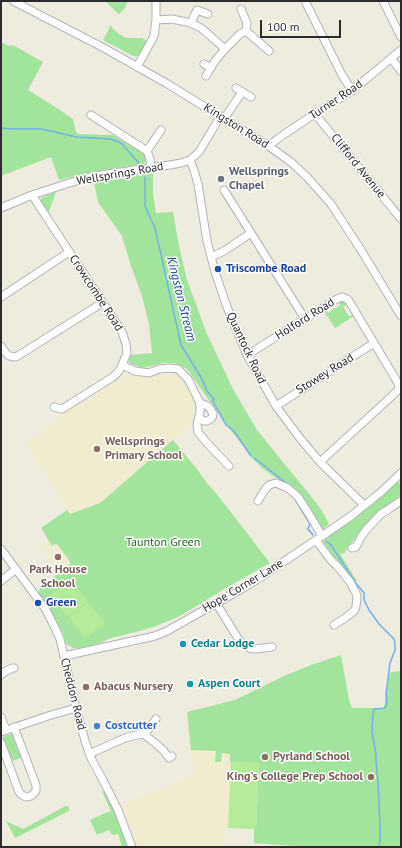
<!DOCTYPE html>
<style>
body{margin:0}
#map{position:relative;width:402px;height:848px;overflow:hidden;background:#eeebdf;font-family:"PT Sans",sans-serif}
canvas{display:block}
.frame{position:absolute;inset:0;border:2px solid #2c2c2c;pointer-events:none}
.scale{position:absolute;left:260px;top:20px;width:81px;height:18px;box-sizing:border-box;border:2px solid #2c2c2c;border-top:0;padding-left:5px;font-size:12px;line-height:14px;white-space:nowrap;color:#2c2c2c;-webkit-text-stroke:3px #fff;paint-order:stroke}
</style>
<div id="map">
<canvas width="402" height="848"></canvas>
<div class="frame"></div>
<div class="scale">100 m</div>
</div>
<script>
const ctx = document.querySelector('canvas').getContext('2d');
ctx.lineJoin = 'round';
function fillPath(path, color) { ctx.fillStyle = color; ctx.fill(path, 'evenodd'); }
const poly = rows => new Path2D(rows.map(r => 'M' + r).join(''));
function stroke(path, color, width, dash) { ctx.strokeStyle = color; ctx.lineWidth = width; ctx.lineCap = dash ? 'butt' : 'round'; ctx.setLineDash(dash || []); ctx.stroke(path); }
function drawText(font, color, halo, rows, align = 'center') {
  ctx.font = font + ' "PT Sans",sans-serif'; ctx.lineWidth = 3; ctx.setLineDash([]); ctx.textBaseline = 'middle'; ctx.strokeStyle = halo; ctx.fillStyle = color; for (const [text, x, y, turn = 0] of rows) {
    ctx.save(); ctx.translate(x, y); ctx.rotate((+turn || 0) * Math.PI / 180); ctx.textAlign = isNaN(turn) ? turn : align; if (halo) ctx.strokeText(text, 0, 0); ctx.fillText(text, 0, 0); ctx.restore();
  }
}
const education = poly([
 [169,372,181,377,187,384,195,402,196,407,194,419,189,426,100,503,70,514,26,442,56,421,55,419,65,411,82,401,89,399,125,375,148,377],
 [49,541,52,545,56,544,58,545,72,563,59,573,48,559,49,558,40,548],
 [341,655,349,700,352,708,370,708,384,709,388,676,391,672,401,671,401,847,308,847,254,843,254,830,226,828,225,847,138,847,130,825,120,806,195,774,196,772,191,750,187,712,235,700,284,676,311,665]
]);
const green = poly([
 [105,1,128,1,125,8,119,14],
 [111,25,113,29,119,34,126,38,142,38,147,41,138,56,133,56,103,40],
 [1,42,9,46,13,45,43,62,28,90,57,108,73,119,76,132,79,134,113,135,143,153,147,157,145,163,139,165,137,166,136,165,111,169,59,180,51,157,32,164,1,176],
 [153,173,153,194,156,213,173,212,179,246,187,280,207,334,233,389,257,430,318,505,324,514,329,524,321,531,298,494,262,468,253,459,225,423,187,369,175,363,163,363,143,368,129,363,130,355,152,353,149,324,142,296,131,266,122,236,98,202,94,182],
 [56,192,48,214,40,201,42,197],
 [341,301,346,303,347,304,343,307,349,316,353,315,354,316,335,328,324,311,326,310,328,313,340,305,339,302],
 [173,440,197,469,206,482,216,493,270,563,226,588,180,616,156,626,140,631,111,638,100,643,84,648,73,648,66,644,63,633,38,594,40,588,71,563,58,545,55,544,52,546,41,528,67,510,70,514,100,503],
 [398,481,401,486,401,494,397,500,371,520,356,537,344,553,340,554,357,581,354,583,323,542,326,538],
 [341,655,349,700,352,708,370,708,384,709,388,676,391,672,401,671,401,847,308,847,254,843,254,830,256,828,259,764,230,762,230,754,222,753,221,762,215,762,216,751,191,750,187,712,235,700,284,676,311,665],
 [13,733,23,757,10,762,2,740,3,737],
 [102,791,107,794,108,797,129,847,122,847,118,834,112,835,109,830,97,835,90,820,103,814,111,811],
 [65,806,68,806,69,808,69,810,65,813,15,838,6,821,23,829,51,814]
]);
const pitch = poly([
 [70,580,88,601,68,617,51,595],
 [88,602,105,623,86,638,69,618],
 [231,762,259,763,256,829,228,828]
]);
const stream = poly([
 [1,128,12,129,41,129,77,137,111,139,121,143,139,163],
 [145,177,145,206,155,228,181,345,202,379,207,391,214,399,213,401,226,425,234,431,251,456],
 [254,458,262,464,286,483],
 [296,501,310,524,308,529,313,535],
 [326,541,331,545,355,582,364,593,364,600,369,610,379,624,394,639,395,643,395,650,390,663,386,694,387,702,385,708,374,709,373,714,372,732,376,754,376,761,378,782,380,826,380,840,379,847]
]);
const minor = poly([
 [13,1,104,48,166,83,270,147,291,162,307,177,331,204,361,250,401,316],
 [383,1,401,37],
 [306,3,342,75,349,86,353,90],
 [241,9,247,23,246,31],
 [156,20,172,19,191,23,201,28,207,33,225,49],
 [191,23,195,14,197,10,208,14],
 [391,58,401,71],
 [204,64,211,68],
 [137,67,154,36,156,20,156,1],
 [206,76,215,61,225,49,240,34,246,31,269,51],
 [236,88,251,97],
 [315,114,401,219],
 [91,115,147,151,150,159,151,168],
 [224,119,242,92],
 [270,147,271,144,283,135,313,115,353,90,401,50],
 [147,151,161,130],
 [190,160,194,170,198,184,207,241,215,272,227,307,247,355,276,406,299,437,320,462,364,505],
 [224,190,251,233],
 [32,195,122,332,126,344,127,353,122,365,119,371,113,377,62,409,54,407],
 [1,208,32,195,66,184,90,177,107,174,170,165,181,163,190,160,199,152,220,117],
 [211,257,224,251,251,233,305,319],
 [1,297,69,252],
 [1,346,6,353,9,356,16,357,102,303],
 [247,355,337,299,342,297,347,299,349,301,398,383,399,388,397,391,392,396,320,462],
 [122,365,135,371,149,373,159,369,170,368,178,369,188,379,200,403,200,412,197,424,198,432,207,443,229,466],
 [276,406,374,343],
 [199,418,204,421,207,421,212,418,213,414,211,410,208,406,200,403],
 [258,501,264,491,269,485,276,483,288,488,298,497,309,514,322,536],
 [316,540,330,559,338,567,350,582,356,593,357,597,356,607,354,611,345,618,334,625],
 [352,548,356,547,361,537,366,530,381,514,401,501],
 [1,549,46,610,56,630,60,639,76,708,86,744,91,758,107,788,118,810,132,847],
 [1,581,16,569],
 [216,603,239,640,245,646,250,648,255,649,272,647],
 [64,656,155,636,167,631,252,583,325,534,351,516,381,492,401,473],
 [1,675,6,671,12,668,14,668],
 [1,717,6,730],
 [1,732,51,715,76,708],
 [145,735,147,731,156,719],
 [1,743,19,792,22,795,26,797,31,796,36,791,36,785,14,727],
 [89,754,125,738,141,734,145,735,155,743,163,750,169,758,172,756]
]);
const markers = [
 [221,179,4,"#6b7280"],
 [218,269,4,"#1a4fb4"],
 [97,449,4,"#8d6e63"],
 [58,557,4,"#8d6e63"],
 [38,603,4,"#1a4fb4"],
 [183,644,4,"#0f9aa8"],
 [190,684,4,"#0f9aa8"],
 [86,687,4,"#8d6e63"],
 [97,726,4,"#3f7fe0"],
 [265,757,4,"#8d6e63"],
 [371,777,4,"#8d6e63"]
];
const streetNames = [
 ["Turner Road",336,100,-34],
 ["Kingston Road",236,126,32],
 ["Clifford Avenue",358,166,51],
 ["Wellsprings Road",120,174,-10],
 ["Crowcombe Road",96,293,57],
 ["Holford Road",305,319,-32],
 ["Quantock Road",246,348,65],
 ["Stowey Road",325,374,-32],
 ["Hope Corner Lane",243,586,-31],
 ["Cheddon Road",73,694,76]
];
const worshipNames = [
 ["Wellsprings",229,172],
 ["Chapel",229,186]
];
const transitNames = [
 ["Triscombe Road",226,269],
 ["Green",46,603]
];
const educationNames = [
 ["Wellsprings",105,442],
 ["Primary School",105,456],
 ["Park House",58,570,"center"],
 ["School",58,584,"center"],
 ["Abacus Nursery",94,687],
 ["Pyrland School",273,757],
 ["King's College Prep School",363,777,"right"]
];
const parkNames = [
 ["Taunton Green",163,543]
];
const cultureNames = [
 ["Cedar Lodge",191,644],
 ["Aspen Court",198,684]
];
const shopNames = [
 ["Costcutter",105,726]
];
const waterNames = [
 ["Kingston Stream",181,299,76]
];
fillPath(education, '#efeccf');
fillPath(green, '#a3e49c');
fillPath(pitch, '#b4eb98');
stroke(stream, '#73b1ef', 1.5);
stroke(minor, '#b3b2c0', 9);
stroke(minor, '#fff', 7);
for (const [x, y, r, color] of markers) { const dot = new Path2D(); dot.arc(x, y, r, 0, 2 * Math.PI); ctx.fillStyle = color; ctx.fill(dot); stroke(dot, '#fff', 1.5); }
drawText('12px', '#2c2c2c', '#fff', streetNames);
drawText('bold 12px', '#5b616d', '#fff', worshipNames, 'left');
drawText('bold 12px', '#164399', '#fff', transitNames, 'left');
drawText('bold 12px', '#785e54', '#fff', educationNames, 'left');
drawText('12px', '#1b6b1d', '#fff', parkNames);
drawText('bold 12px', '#0d838f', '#fff', cultureNames, 'left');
drawText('bold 12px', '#366cbe', '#fff', shopNames, 'left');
drawText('italic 13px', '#0e4b9f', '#fff', waterNames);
</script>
